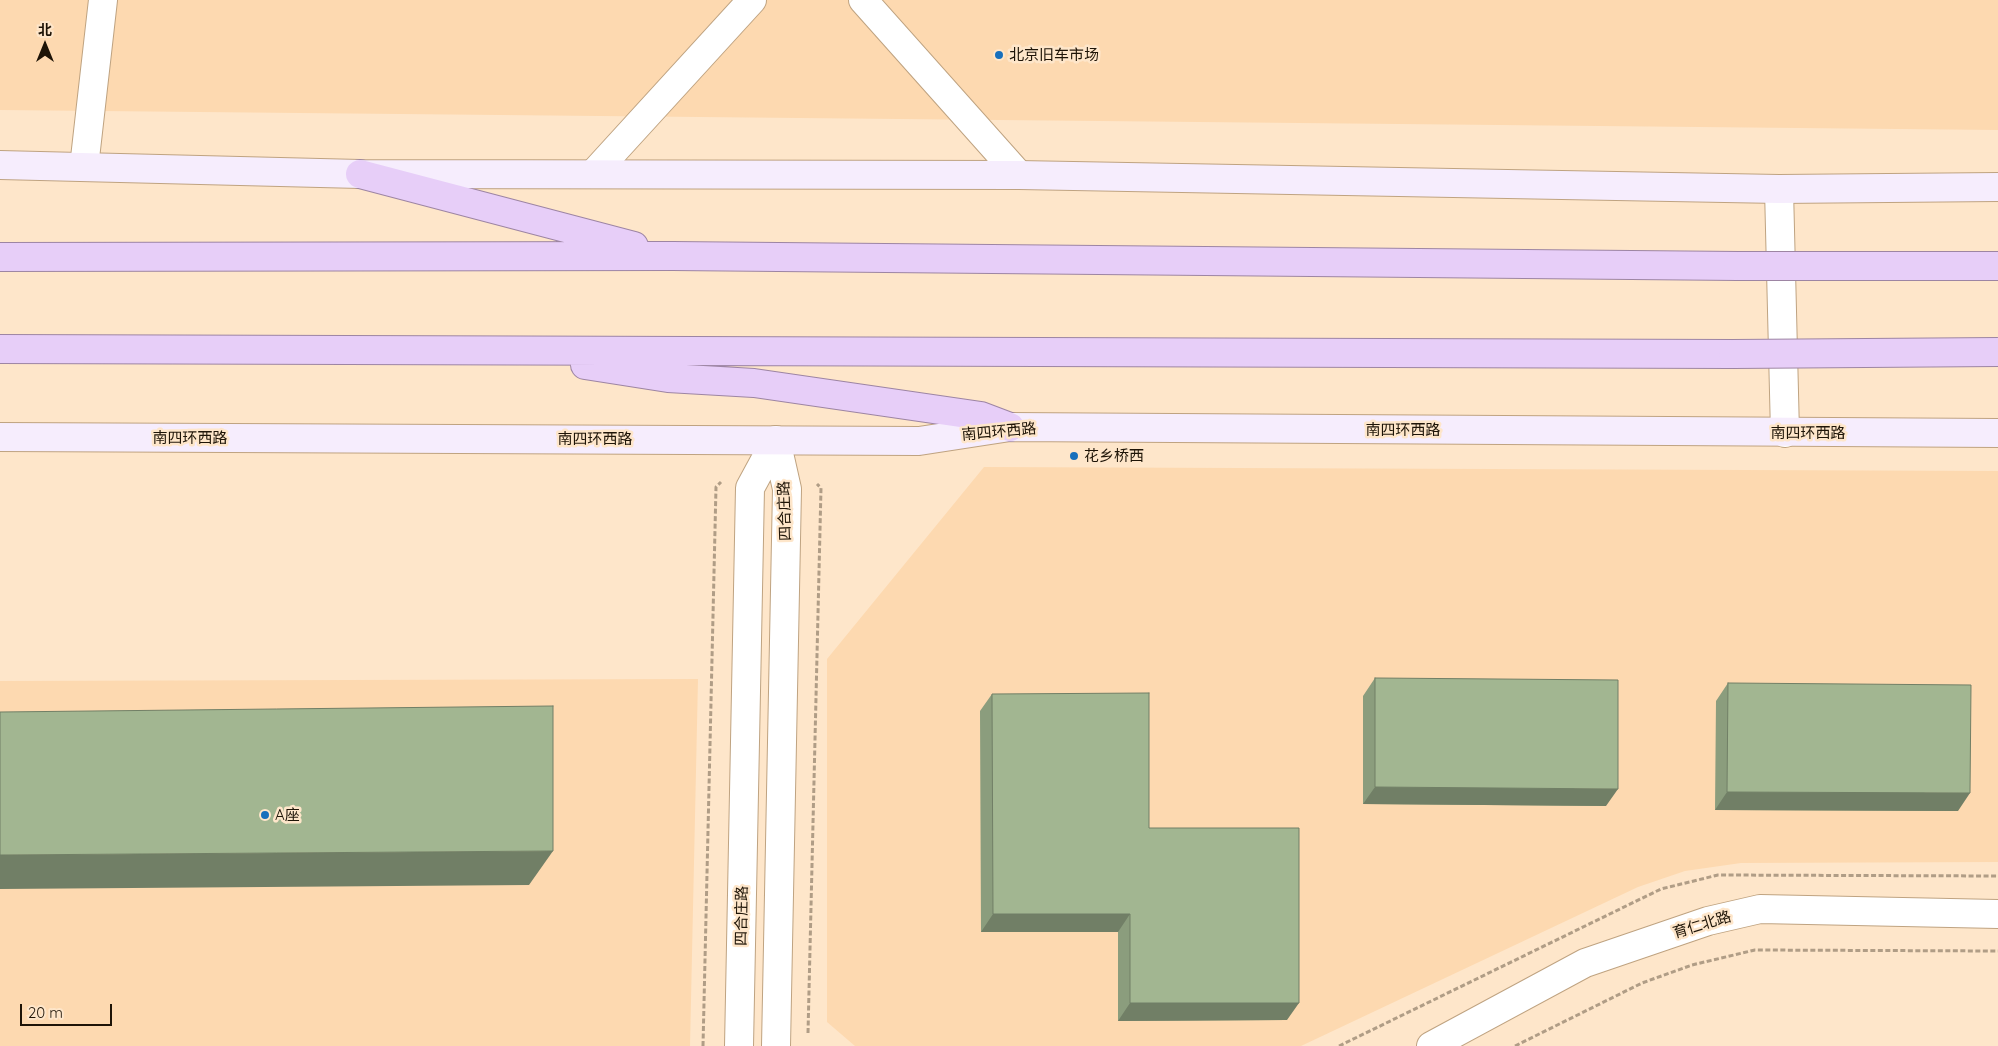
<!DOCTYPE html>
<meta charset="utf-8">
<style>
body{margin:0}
#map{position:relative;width:1998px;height:1046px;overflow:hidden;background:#fee6ca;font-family:Quicksand,"Noto Sans SC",sans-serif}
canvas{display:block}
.north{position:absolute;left:20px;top:20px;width:50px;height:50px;-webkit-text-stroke:4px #fee6ca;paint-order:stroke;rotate:0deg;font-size:14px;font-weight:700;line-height:20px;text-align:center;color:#1e1407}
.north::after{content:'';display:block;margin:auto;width:18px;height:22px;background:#1e1407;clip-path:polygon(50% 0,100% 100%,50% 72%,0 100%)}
.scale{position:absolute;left:20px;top:1004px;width:92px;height:22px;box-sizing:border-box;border:2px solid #1e1407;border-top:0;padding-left:6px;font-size:15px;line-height:18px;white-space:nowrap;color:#1e1407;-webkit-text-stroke:4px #fee6ca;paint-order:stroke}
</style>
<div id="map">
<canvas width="1998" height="1046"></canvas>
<div class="north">北</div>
<div class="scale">20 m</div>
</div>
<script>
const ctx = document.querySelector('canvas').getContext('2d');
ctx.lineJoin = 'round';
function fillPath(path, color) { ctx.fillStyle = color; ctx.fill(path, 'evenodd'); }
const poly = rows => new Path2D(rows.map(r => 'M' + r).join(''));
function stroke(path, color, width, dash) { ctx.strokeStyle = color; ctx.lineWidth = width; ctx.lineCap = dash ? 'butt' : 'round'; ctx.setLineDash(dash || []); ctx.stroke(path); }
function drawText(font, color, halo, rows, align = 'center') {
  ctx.font = font + ' Quicksand,"Noto Sans SC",sans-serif'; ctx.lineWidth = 5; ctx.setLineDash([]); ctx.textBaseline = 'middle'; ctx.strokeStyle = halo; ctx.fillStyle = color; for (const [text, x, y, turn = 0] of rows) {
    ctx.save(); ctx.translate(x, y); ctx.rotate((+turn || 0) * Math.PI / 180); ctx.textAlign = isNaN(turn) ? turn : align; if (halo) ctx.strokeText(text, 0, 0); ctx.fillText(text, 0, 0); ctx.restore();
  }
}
const built = poly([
 [0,0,1998,0,1998,130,0,110],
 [984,467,1998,471,1998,862,1741,863,1685,871,1638,887,1301,1046,855,1046,827,1022,827,659],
 [698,679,690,1046,0,1046,0,681]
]);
const path = poly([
 [808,1033,821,488,817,484],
 [703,1046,716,487,721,482],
 [1339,1046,1661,889,1718,875,1998,876],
 [1515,1046,1642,983,1692,965,1755,950,1998,951]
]);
const minor = poly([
 [863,0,1019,175],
 [84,167,103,0],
 [593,174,752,0]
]);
const tertiary = poly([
 [1779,189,1785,433],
 [776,440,787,489,776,1046],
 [739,1046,750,488,776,440],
 [1431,1046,1585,963,1708,921,1760,909,1998,914]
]);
const secondary = poly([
 [0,165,360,174,1019,175,1779,189,1998,187],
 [0,437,919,441,1010,427,1998,433]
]);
const trunk = poly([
 [360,174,634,246],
 [0,257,672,256,1738,266],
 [0,349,1733,354],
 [585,365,668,378,754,383,981,416,1010,427]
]);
const trunkBridge = poly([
 [1738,266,1998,266],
 [1733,354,1998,352]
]);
const wall = poly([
 [1375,678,1606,806,1363,804,1363,696],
 [1728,683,1958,811,1715,810,1716,701],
 [992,694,1149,828,1287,1020,1118,1021,1118,932,981,932,980,711]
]);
const shadedWall = poly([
 [1375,787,1618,789,1606,806,1363,804],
 [1727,792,1970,793,1958,811,1715,810],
 [553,851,529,885,0,889,0,855],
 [993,914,1130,914,1118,932,981,932],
 [1130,1003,1299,1003,1287,1020,1118,1021]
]);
const building = poly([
 [1375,678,1618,680,1618,789,1375,787,1375,678],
 [1728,683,1971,685,1970,793,1727,792,1728,683],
 [1149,693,1149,828,1299,828,1299,1003,1130,1003,1130,914,993,914,992,694,1149,693],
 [553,706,553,851,0,855,0,712,553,706]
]);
const markers = [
 [999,55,5,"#176fbc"],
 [1074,456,5,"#176fbc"],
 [265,815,5,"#176fbc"]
];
const poiNames = [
 ["北京旧车市场",1009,55],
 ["花乡桥西",1084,456],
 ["A座",275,815]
];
const streetNames = [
 ["南四环西路",1403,430],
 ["南四环西路",999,432,-5],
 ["南四环西路",1808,433],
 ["南四环西路",190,438],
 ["南四环西路",595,439],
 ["四合庄路",785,511,-92],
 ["四合庄路",742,916,-89],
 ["育仁北路",1702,925,-17]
];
fillPath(built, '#fdd9b0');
stroke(minor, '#bfa381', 30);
stroke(tertiary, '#bfa381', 30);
stroke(secondary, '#bfa381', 30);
stroke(trunk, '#9d85a3', 30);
stroke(path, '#b09d86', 3, [5, 2.5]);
stroke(minor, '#fff', 28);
stroke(tertiary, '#fff', 28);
stroke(secondary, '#f6edfd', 28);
stroke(trunk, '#e7cef8', 28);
stroke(trunkBridge, '#9d85a3', 30, []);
stroke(trunkBridge, '#e7cef8', 28);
fillPath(wall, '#8b9d7d');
fillPath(shadedWall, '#717f66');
fillPath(building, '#a2b691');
stroke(building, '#717f66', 1);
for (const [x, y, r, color] of markers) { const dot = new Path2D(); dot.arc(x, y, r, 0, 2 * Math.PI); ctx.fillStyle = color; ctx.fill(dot); stroke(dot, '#fee6ca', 2); }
drawText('15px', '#1e1407', '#fee6ca', poiNames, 'left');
drawText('15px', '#1e1407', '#fee6ca', streetNames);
</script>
